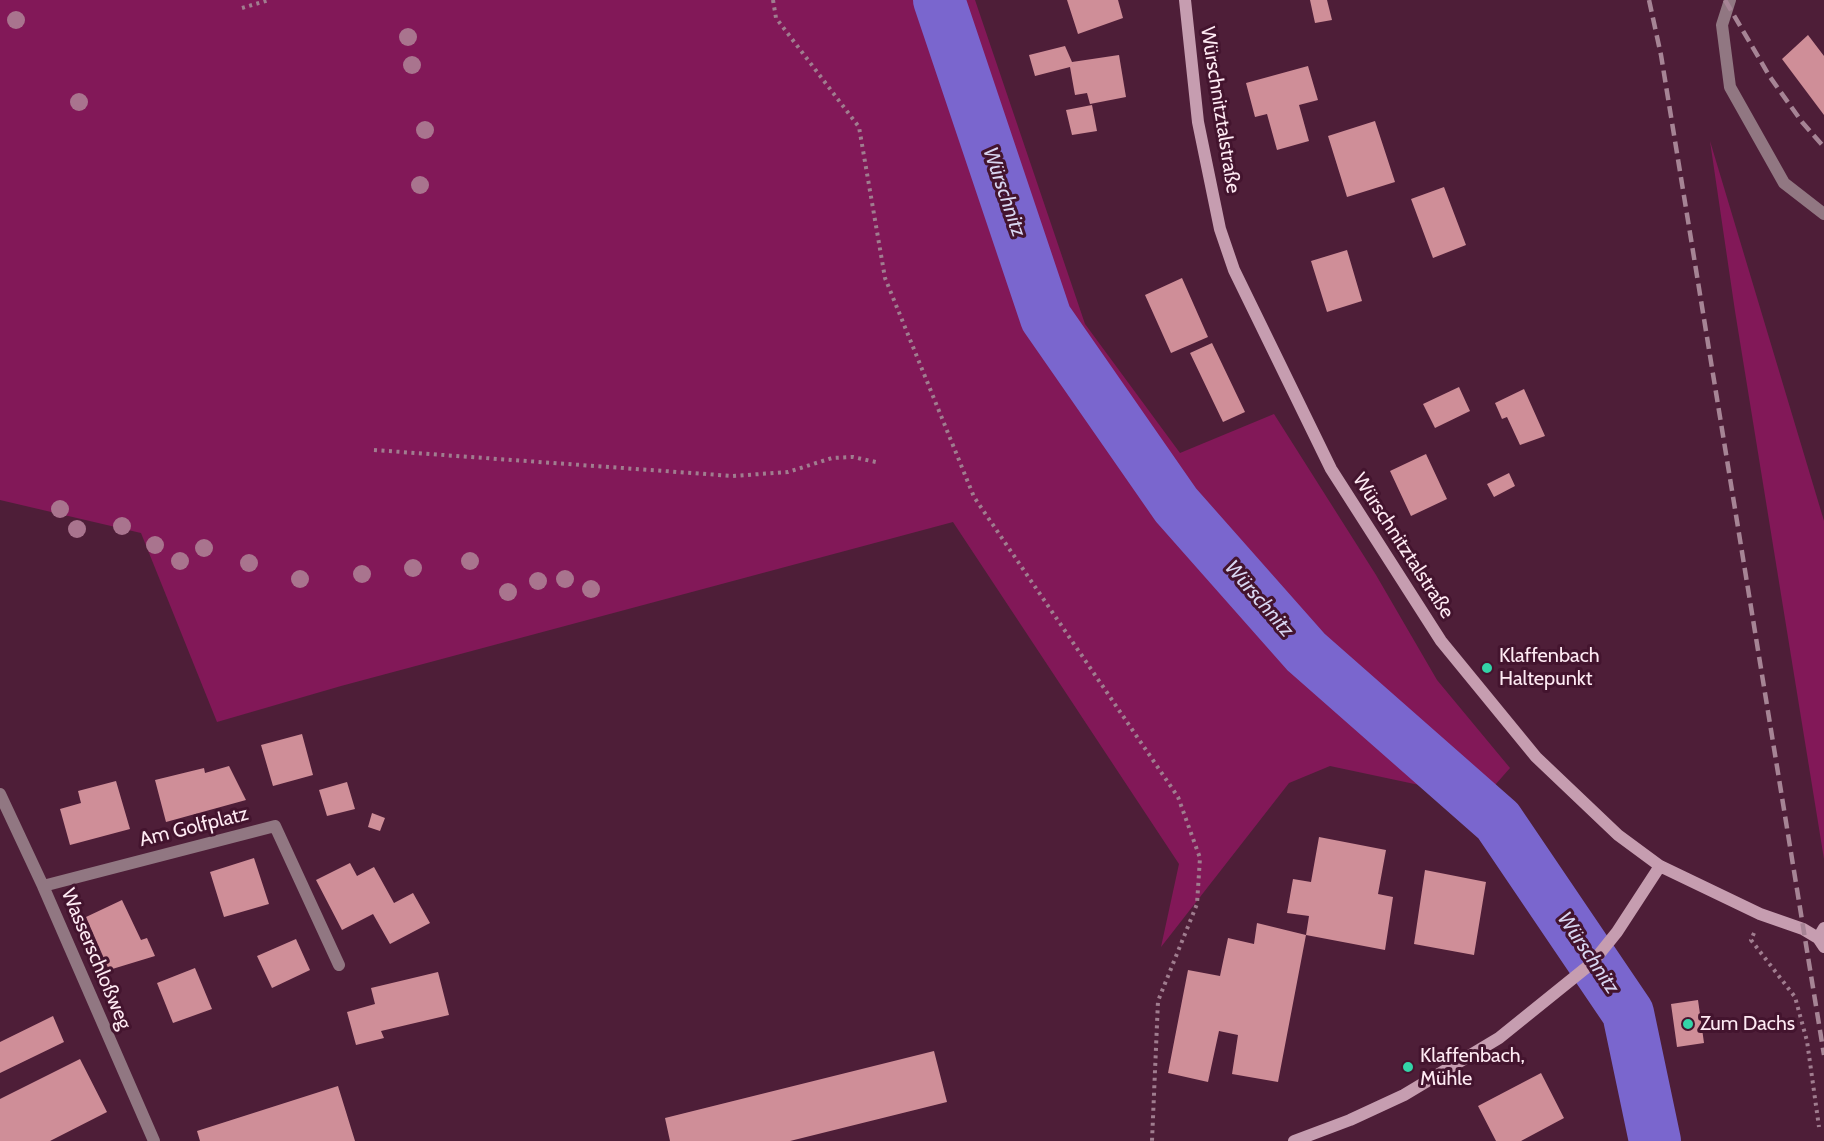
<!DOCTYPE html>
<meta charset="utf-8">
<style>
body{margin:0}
canvas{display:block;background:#4e1e38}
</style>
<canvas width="1824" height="1141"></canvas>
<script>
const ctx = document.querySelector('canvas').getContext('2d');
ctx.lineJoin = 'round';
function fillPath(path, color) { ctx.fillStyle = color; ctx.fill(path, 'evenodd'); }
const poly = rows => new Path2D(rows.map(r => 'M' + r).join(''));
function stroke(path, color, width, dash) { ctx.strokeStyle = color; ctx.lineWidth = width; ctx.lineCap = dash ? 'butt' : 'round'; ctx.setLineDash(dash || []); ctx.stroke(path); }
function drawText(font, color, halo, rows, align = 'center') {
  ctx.font = font + ' Cabin,sans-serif'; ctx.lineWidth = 6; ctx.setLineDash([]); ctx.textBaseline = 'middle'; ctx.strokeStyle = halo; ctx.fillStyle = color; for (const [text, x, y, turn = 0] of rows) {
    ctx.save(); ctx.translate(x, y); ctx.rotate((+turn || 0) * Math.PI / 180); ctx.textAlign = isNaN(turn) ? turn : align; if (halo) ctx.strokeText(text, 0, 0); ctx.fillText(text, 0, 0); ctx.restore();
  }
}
const green = poly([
 [0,0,975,0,1085,324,1180,453,1274,414,1376,575,1437,680,1510,768,1466,818,1424,786,1330,766,1289,783,1161,947,1179,864,953,522,341,686,217,722,141,533,0,500],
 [1710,141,1824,521,1824,859,1735,311]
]);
const river = poly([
 [939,0,1046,318,1176,505,1306,652,1498,821,1628,1013,1655,1141]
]);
const building = poly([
 [1067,0,1118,0,1123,18,1078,34],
 [1310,0,1327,0,1332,20,1315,23],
 [1808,35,1824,56,1824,115,1782,59],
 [1065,46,1072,62,1119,55,1126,97,1090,104,1087,93,1075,95,1070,67,1035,76,1029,55],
 [1308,66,1318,100,1299,105,1309,141,1277,150,1267,114,1255,117,1246,83],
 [1092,105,1097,131,1072,135,1066,110],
 [1375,121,1395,182,1347,197,1328,136],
 [1444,187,1466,245,1433,258,1411,199],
 [1347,250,1362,301,1327,312,1311,261],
 [1182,278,1208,337,1171,353,1145,295],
 [1212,343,1245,412,1223,422,1190,353],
 [1459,387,1470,411,1435,428,1423,404],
 [1524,389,1545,436,1520,445,1507,417,1502,419,1495,403],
 [1426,454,1447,499,1411,516,1390,471],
 [1509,473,1515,486,1494,497,1487,484],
 [302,734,313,775,273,786,261,745],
 [229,766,246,800,166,822,155,780,204,768,205,773],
 [116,781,130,829,70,845,60,809,81,803,78,791],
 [347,782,355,809,327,816,319,790],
 [372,813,385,818,380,831,368,827],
 [1319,837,1386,850,1378,894,1393,897,1385,950,1306,935,1278,1082,1232,1074,1238,1035,1219,1031,1208,1082,1168,1073,1188,970,1220,976,1228,938,1254,944,1257,923,1306,935,1309,916,1287,913,1293,879,1311,882],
 [254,858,269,904,224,917,210,872],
 [350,863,357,876,374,867,394,903,413,893,430,923,390,944,373,914,342,930,316,880],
 [1425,870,1486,882,1474,955,1414,944],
 [122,900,141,940,147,938,155,956,109,970,86,917],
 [296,939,310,970,272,988,257,956],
 [195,968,212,1009,173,1023,157,983],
 [438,972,449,1015,381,1031,384,1038,356,1045,347,1012,375,1004,371,988],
 [1698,1000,1704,1043,1677,1047,1671,1004],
 [53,1016,64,1042,0,1073,0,1042],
 [934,1051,947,1102,790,1141,670,1141,665,1118],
 [80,1059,107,1112,50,1141,0,1141,0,1099],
 [1541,1073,1564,1118,1521,1141,1496,1141,1478,1106],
 [338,1086,355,1141,200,1141,197,1131]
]);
const path = poly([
 [773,0,776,18,859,127,885,278,974,497,1178,797,1200,858,1197,904,1158,1001,1152,1141],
 [242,8,269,0],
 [374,450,733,476,788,472,832,458,853,457,876,462],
 [1754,933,1751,940,1795,997,1807,1041,1819,1127]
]);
const lane = poly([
 [1730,0,1722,25,1730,87,1784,183,1824,214]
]);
const street = poly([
 [0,794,43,886,154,1141],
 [43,886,275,826,339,965]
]);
const secondary = poly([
 [1185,0,1198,122,1220,229,1234,270,1331,469,1441,641,1536,757,1618,835,1660,866,1760,914,1803,929,1818,938,1824,947],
 [1818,938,1824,928],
 [1294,1141,1350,1120,1404,1095,1499,1038,1592,963,1617,932,1660,866]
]);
const rail = poly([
 [1649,0,1661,55,1824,1055],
 [1725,0,1770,77,1802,122,1824,147]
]);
const trees = [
 [16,20],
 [408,37],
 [412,65],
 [79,102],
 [425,130],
 [420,185],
 [60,509],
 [122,526],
 [77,529],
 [155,545],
 [204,548],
 [180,561],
 [470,561],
 [249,563],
 [413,568],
 [362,574],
 [300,579],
 [565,579],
 [538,581],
 [591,589],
 [508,592]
];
const markers = [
 [1487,668,6,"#33d4a8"],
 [1688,1024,6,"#33d4a8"],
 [1408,1067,6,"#33d4a8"]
];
const streetNames = [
 ["Würschnitztalstraße",1220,110,81],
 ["Würschnitztalstraße",1403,546,57],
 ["Am Golfplatz",194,827,-14],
 ["Wasserschloßweg",96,959,67]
];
const poiNames = [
 ["Klaffenbach",1499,656],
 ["Haltepunkt",1499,679],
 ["Zum Dachs",1700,1024],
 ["Klaffenbach,",1420,1056],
 ["Mühle",1420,1079]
];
const waterNames = [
 ["Würschnitz",1004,192,71],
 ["Würschnitz",1259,599,49],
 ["Würschnitz",1588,953,56]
];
fillPath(green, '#821858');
stroke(river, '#7a66ce', 52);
fillPath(building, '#cf8e98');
stroke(path, '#a07d8f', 4, [3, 4.5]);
stroke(lane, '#917782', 12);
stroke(street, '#917782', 12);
stroke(secondary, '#c69db0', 12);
stroke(rail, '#a68495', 4.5, [12, 6]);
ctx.fillStyle = '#a9748e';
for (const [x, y] of trees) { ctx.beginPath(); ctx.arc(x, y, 9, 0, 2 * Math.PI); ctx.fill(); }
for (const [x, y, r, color] of markers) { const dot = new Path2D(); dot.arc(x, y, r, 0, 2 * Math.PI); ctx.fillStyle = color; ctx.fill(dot); stroke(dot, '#43142e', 2); }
drawText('20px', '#feeaf3', '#43142e', streetNames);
drawText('20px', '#feeaf3', '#43142e', poiNames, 'left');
drawText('italic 21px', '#d8d6f1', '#43142e', waterNames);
</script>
